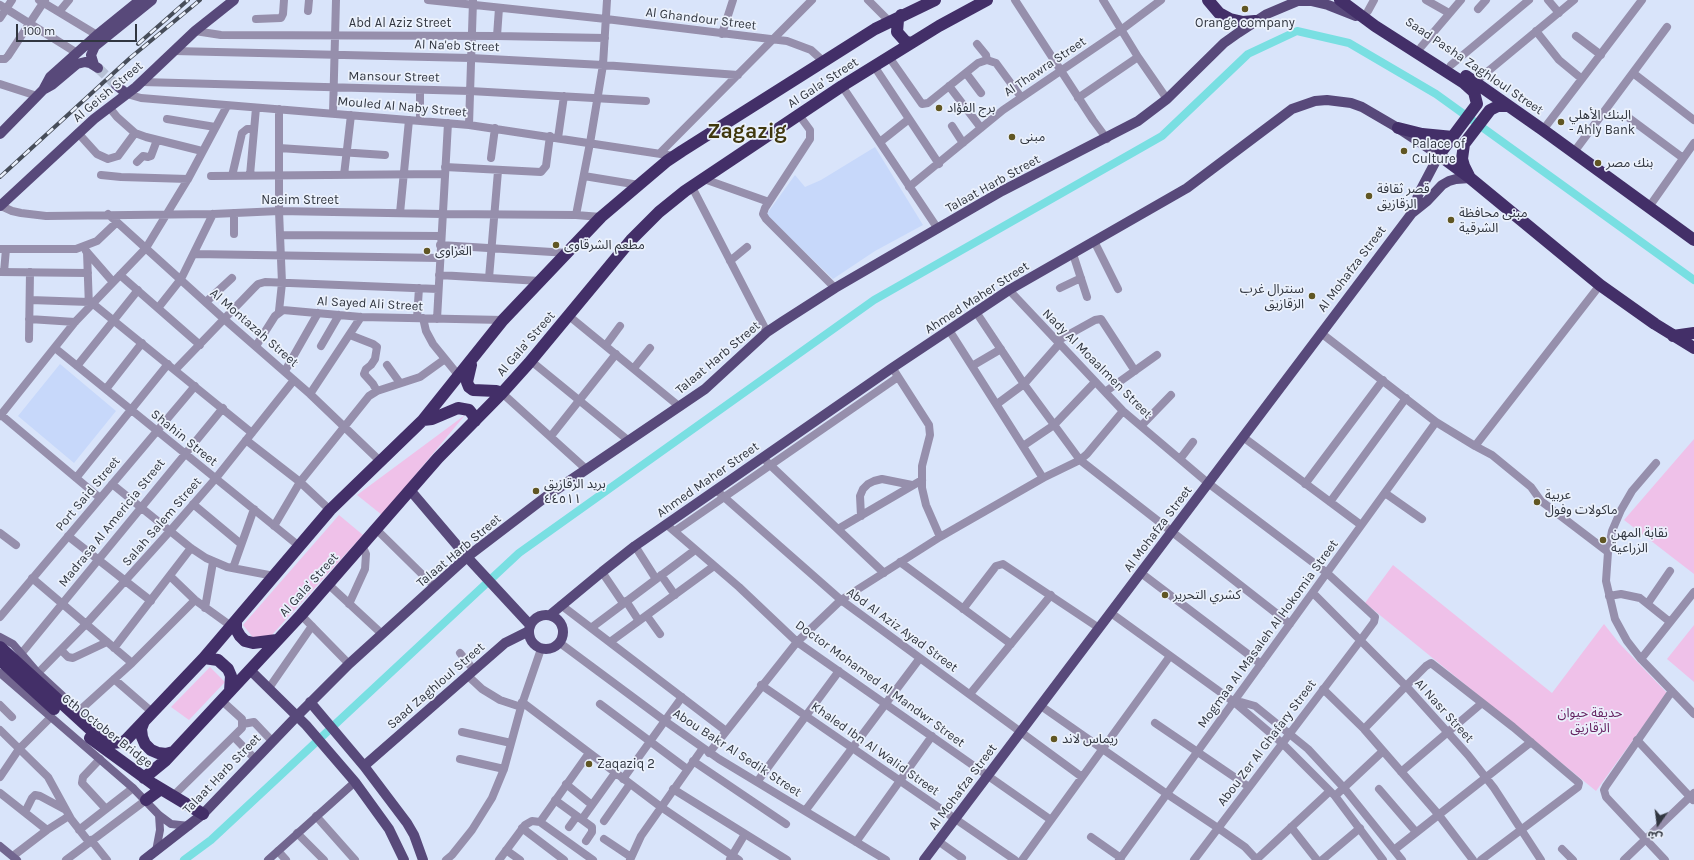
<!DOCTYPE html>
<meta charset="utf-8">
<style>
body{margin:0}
#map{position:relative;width:1694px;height:860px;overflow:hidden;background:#d9e4fa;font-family:Karla,"Noto Sans Arabic",sans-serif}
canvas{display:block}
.north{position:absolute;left:1638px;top:804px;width:40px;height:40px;-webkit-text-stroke:3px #ebf1fc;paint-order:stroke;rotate:194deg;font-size:11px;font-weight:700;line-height:16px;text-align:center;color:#313640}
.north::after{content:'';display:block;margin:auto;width:14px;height:18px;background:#313640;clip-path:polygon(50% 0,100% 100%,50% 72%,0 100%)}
.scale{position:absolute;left:16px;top:24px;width:121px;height:18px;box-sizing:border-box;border:2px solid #313640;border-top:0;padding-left:5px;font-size:12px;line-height:14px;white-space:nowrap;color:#313640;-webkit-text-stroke:3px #ebf1fc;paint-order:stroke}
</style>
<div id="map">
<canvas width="1694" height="860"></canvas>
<div class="north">ش</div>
<div class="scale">100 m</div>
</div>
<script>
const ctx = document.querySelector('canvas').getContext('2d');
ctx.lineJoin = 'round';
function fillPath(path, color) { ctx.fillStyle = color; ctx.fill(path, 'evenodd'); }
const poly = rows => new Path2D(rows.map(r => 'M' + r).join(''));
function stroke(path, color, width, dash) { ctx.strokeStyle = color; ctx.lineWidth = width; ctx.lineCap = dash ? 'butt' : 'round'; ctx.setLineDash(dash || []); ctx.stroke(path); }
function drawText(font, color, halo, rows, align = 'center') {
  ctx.font = font + ' Karla,"Noto Sans Arabic",sans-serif'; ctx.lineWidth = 3.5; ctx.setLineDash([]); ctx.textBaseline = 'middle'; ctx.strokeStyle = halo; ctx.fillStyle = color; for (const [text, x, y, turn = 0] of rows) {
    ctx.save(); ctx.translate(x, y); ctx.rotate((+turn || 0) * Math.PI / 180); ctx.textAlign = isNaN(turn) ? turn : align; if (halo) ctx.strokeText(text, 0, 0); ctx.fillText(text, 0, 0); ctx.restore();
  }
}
const built = poly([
 [875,147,923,225,875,251,833,279,766,215,795,175,805,187,821,180],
 [60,364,116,411,74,463,18,416]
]);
const green = poly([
 [465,415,382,515,357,495],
 [1694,439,1694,574,1624,520],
 [339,515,363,535,270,637,255,640,243,625],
 [1393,565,1552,693,1604,624,1619,643,1667,693,1596,791,1365,603],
 [1694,625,1694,682,1667,659],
 [210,667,225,682,189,720,171,707]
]);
const canal = poly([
 [184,860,211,840,519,553,874,300,1162,136,1248,54,1297,31,1349,43,1436,94,1694,280]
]);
const primaryTunnel = poly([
 [98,68,116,85]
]);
const street = poly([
 [39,0,97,35],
 [428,0,606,19,787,41,811,50,823,61],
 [868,0,889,21],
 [1015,0,1093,120,1107,139],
 [1103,0,1138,57,1167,99],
 [1426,0,1449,13],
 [1548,0,1559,13],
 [0,5,77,53],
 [1478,9,1486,0],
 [308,11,309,0],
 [1368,11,1374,0],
 [59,12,69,0],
 [0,18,12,0],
 [256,19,281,18,283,14,284,0],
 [195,31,221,35,497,36,605,38],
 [1536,31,1559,60,1582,79],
 [722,34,733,0],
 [497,36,499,8],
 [1576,36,1601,55],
 [977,44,986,55,987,60],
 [1421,47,1461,0],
 [174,51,471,58,603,65,738,75],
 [889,57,922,104,928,103,978,63,987,60,996,63,1021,97],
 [0,59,5,59,8,56,45,0],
 [1451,65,1529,0],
 [874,66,939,164],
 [966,73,981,93],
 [1633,73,1694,120],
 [142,82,470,91,646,101],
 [1475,82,1574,0],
 [0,84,37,96],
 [842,86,938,229],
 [949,86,981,128],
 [127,94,141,98,469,125,674,156],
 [1078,98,1138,57],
 [109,107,117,117,135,133,146,137,202,151],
 [279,109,279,211,282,283,279,311],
 [333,113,336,0],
 [799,115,810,130,810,139,765,208,763,214,766,219,835,288],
 [1629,118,1683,158],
 [167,119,215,127],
 [420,121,420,90],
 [469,125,473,1],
 [952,126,963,143],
 [1543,130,1642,0],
 [78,133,97,154,108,159,118,156,135,133],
 [558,138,564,96],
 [880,142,909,119],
 [279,148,385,155],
 [1574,152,1667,27],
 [660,153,812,0],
 [491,158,495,128],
 [137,162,143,156,148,157,151,156,157,140],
 [445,167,541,172,546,166,550,136],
 [101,175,121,177,188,179],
 [250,175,256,108],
 [344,175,351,115],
 [211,176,444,174],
 [232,176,242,133,247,129,254,129],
 [584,176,639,185],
 [704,179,769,202],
 [692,187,767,332],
 [909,187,1003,110,1121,30,1161,0],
 [1,206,12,211,21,213,46,216,213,214,279,211,442,214,576,215,601,217],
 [1649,207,1694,143],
 [234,213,234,234],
 [400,213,409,120],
 [108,214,224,319,310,394,381,462],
 [576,215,590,143,603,65,607,0],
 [280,235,441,236],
 [1094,241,1118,289],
 [440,245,568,253],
 [0,249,76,249,97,241,117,222],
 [86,251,113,282],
 [87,252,89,307],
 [194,254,440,258],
 [1073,254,1087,297],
 [730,261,747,247],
 [0,272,88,273],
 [4,272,6,249],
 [120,275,200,345],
 [439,275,540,281],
 [489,278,498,171],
 [1060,288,1081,278],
 [1009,290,1123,411,1208,483,1327,573,1375,617,1374,622,1360,641,1194,860],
 [30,300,89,302],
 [206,302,232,278],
 [92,303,252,433],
 [158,308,181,279,213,214],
 [976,312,1024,384,1080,460,1290,624],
 [569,316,680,407],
 [417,318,419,288],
 [423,318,426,331,433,344,459,376],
 [29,319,75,322],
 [437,319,448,123],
 [949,330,1043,478],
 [1321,333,1436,422,1475,446,1492,455,1531,487,1541,501,1608,552],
 [350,335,373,344,377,347,375,359,371,365,366,369,364,374,373,384,377,391],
 [29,339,30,272],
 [1057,341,1095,320,1101,319,1135,371],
 [606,345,620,326],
 [256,346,275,316,283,310,361,317,503,320],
 [321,346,339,315],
 [55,348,299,546],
 [531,361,629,441],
 [387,365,400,383],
 [77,366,138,290],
 [972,366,1001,349],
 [634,368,650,348],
 [175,370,253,289,258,284,265,282,438,289],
 [285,371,318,313],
 [895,372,929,425,930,435,922,466,922,488,926,505,940,537],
 [106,389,142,343],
 [1105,392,1157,355],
 [502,393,586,469],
 [310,394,361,317],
 [997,404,1024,384,1059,344],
 [0,414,100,498],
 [0,416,75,322,146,248,188,179,227,106],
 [1141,426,1171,395],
 [551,436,616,354],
 [1243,437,1361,525],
 [246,440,300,482,330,510],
 [1023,446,1054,425,1095,382],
 [1475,446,1600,285],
 [1180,459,1193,442],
 [767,462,884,573],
 [1656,463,1632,491,1621,510,1612,531,1608,552,1606,581,1615,619,1627,641,1641,659,1694,714],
 [76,478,168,364],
 [112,484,191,548,206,558,227,567,274,576],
 [1305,484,1383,380],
 [716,490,841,600,1082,777],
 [1385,493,1422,519],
 [1330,502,1406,398],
 [193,504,241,544],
 [861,516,860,496,863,489,868,484,874,481,882,479,912,485],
 [667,525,739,587,797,642,1051,820],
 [274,526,300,482,369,396,377,391,420,377,445,359],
 [376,529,435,587],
 [838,529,922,480],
 [675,531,898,377],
 [0,533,16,545],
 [68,536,151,601],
 [635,546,656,579],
 [900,562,1011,644],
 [233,568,254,509],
 [602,572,623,603],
 [1141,573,1261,664],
 [661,575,675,595],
 [170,576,195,600,231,626],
 [32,578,132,663],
 [328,584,382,634],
 [1313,593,1406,686,1468,755,1494,788,1541,860],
 [1609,596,1621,594,1640,598,1670,622],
 [626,601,639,621],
 [1648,603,1670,571],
 [349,604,365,569,366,554,362,545],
 [561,605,726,731],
 [205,608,213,562],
 [963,609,996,566,1003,564,1099,628],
 [1111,613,1234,702,1282,743,1335,796,1383,860],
 [301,615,349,664],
 [647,616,660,634],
 [0,617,195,386],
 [591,628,695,550],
 [610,642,714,566],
 [560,643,665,721,719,759,886,860],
 [114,648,191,548],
 [61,650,68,657,73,658,107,642],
 [460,653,473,669],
 [21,654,223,408],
 [1641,659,1694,592],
 [38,673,86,624,170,531,216,478,294,380],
 [467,675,482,689,500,700,521,707],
 [114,679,152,712],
 [761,685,1015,860],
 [269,688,312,626],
 [1323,689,1364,729,1438,814,1473,860],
 [970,694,1051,595],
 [522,702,661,807,739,860],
 [1234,702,1241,702,1255,706,1308,749,1344,788,1402,860],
 [600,704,687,769],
 [0,705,12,717],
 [1041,706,1167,794,1218,828,1245,847,1257,860],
 [79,711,132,663,195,600],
 [1155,723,1249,787],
 [243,724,254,722,272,741],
 [1364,729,1406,686,1426,666,1431,663,1513,727,1578,782,1579,783,1578,787,1481,860],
 [0,730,48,777,71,819,89,842],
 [462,732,511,743],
 [234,737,255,759],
 [1637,740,1693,800],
 [709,753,797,642,841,600,940,537,1043,478,1080,460,1087,454,1123,411],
 [100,759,83,777,82,783,106,809],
 [460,759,504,769],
 [693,761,786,824],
 [1401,772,1482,703],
 [0,777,19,749,51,717],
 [623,779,682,697],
 [757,782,839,671],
 [566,784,592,805],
 [673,789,787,860],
 [1379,789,1416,832],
 [0,793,47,830],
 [173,796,242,728,242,719,221,700],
 [1335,796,1383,751],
 [555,800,592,827,592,832,586,841],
 [805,811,920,658],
 [25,812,32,798,35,795,40,796,66,810],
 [316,816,355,860],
 [582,819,615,773],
 [604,821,630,784],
 [540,822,593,860],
 [569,827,577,816],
 [1291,827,1317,860],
 [522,828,564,860],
 [79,830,133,788],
 [297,833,324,860],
 [1091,837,1121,858],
 [604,839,631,857],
 [91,840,107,860],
 [938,841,962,858],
 [856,842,932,736],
 [1562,849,1573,860],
 [506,850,520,860],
 [1394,850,1531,742],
 [278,851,286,860],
 [13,856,47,830,69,816],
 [730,859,745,834],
 [66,860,146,800],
 [446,860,452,855,472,830,492,798,504,769,521,707,541,649],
 [499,860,525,825,532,821,540,822,589,753],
 [630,860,641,836,703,748],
 [1022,860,1170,656],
 [1119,860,1436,422],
 [1256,860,1330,791],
 [1322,860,1360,828],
 [1624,860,1694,793],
 [1665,860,1606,797,1604,790,1606,786,1672,691]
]);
const secondary = poly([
 [0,637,13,644,38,673,79,711,85,721],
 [0,673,133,788,159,815,171,824,189,826],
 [0,846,17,860],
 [156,851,160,830,159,815],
 [268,860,355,782]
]);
const primary = poly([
 [94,65,91,55,95,46,152,0],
 [116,85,127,94],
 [43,90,50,77,97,35,140,0],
 [0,134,43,90,52,85,77,64,85,62,90,63,98,68],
 [0,206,94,119,136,87,195,31,234,0],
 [410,490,467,557,530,625],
 '529 632a17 17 0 1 1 34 0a17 17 0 1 1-34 0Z',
 [550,615,602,572,635,546,892,368,1009,290,1187,188,1292,109,1315,101,1327,100,1351,103,1362,107,1398,128,1439,155,1419,193,1412,213],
 [250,670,306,725,355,782,389,829,404,860],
 [310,702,364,766,407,823,414,835,423,860],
 [364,766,505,643,529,631],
 [144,860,203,814,297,716,349,664,467,557,547,496,705,389,767,332,782,322,835,288,1002,191,1138,121,1167,99,1224,43,1238,33,1267,14,1298,1,1311,1,1328,5,1356,16],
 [924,860,1412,213,1427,201,1442,185,1449,181,1456,179,1470,178]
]);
const highway = poly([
 [1208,0,1219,13,1230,19,1243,22,1255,21],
 [1340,0,1375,26,1464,83,1474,92,1477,104,1439,155,1470,178,1600,285,1655,324,1694,348],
 [901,15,898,20,897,32,905,41,910,43],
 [1466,76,1543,130,1694,240],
 [1398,128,1422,134,1453,137],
 [1469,176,1464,166,1462,159,1464,144,1490,110,1498,106,1508,106],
 [1673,336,1694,333],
 [471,365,467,382,469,387,473,390,496,391,502,393],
 [423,420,432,419,458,408,469,410,473,415,475,421],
 [236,621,236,629,240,636,245,641,253,643,277,640],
 [0,647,90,729,111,743,122,742,126,740,204,658,330,510,423,420,503,320,601,217,667,161,682,151,875,29,935,0],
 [204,658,218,660,228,669,231,676,230,691],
 [0,660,54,709],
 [144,721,141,729,142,737,145,744,151,750,158,753,166,754,173,752],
 [90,738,153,784,203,814],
 [144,778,166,760,301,615,438,458,502,393,529,363,631,240,659,212,685,191,842,86,939,26,987,0],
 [146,800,161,789]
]);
const rail = poly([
 [138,44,188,0],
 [0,177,130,58,200,0]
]);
const markers = [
 [1245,9,4,"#605623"],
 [939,108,4,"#605623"],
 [1561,122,4,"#605623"],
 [1012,137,4,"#605623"],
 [1404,151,4,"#605623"],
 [1598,163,4,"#605623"],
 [1369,196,4,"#605623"],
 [1451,220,4,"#605623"],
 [556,245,4,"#605623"],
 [427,251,4,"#605623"],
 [1312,296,4,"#605623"],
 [536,491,4,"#605623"],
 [1537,502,4,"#605623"],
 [1603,540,4,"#605623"],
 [1165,595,4,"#605623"],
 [1054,739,4,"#605623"],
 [589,764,4,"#605623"]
];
const streetNames = [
 ["Al Ghandour Street",701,19,7],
 ["Abd Al Aziz Street",400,23],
 ["Al Na'eb Street",457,46,2],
 ["Saad Pasha Zaghloul Street",1474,66,34],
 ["Al Thawra Street",1045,67,-34],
 ["Mansour Street",394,77,1],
 ["Al Gala' Street",823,83,-33],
 ["Al Geish Street",108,92,-40],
 ["Mouled Al Naby Street",402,107,5],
 ["Talaat Harb Street",993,184,-29],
 ["Naeim Street",300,200],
 ["Al Mohafza Street",1352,269,-53],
 ["Ahmed Maher Street",977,298,-33],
 ["Al Sayed Ali Street",370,304,3],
 ["Al Montazah Street",254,328,41],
 ["Al Gala' Street",526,344,-49],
 ["Talaat Harb Street",718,358,-40],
 ["Nady Al Moaalmen Street",1097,364,45],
 ["Shahin Street",184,438,39],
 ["Ahmed Maher Street",708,480,-35],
 ["Port Said Street",88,494,-50],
 ["Salah Salem Street",162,522,-49],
 ["Madrasa Al Americia Street",112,523,-51],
 ["Al Mohafza Street",1158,529,-53],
 ["Talaat Harb Street",459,551,-40],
 ["Al Gala' Street",309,585,-48],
 ["Abd Al Aziz Ayad Street",902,630,36],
 ["Mogmaa Al Masaleh Al Hokomia Street",1268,634,-54],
 ["Doctor Mohamed Al Mandwr Street",880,684,36],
 ["Saad Zaghloul Street",436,686,-41],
 ["Al Nasr Street",1444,711,48],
 ["6th October Bridge",107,731,38],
 ["Abou Zer Al Ghafary Street",1267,743,-53],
 ["Khaled Ibn Al Walid Street",875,749,35],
 ["Abou Bakr Al Sedik Street",737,753,33],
 ["Talaat Harb Street",222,774,-46],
 ["Al Mohafza Street",963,787,-53]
];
const poiNames = [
 ["Orange company",1245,23,"center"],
 ["برج الفؤاد",947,108],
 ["البنك الأهلي",1569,115],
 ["- Ahly Bank",1569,130],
 ["مبنى",1020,137],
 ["Palace of",1412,144],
 ["Culture",1412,159],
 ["بنك مصر",1606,163],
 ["قصر ثقافة",1377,189],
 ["الزقازيق",1377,204],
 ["مبنى محافظة",1459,213],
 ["الشرقية",1459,228],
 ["مطعم الشرقاوى",564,245],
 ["الغزاوى",435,251],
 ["سنترال غرب",1304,289,"right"],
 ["الزقازيق",1304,304,"right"],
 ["بريد الزقازيق",544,484],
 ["٤٤٥١١",544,499],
 ["عربية",1545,495],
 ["ماكولات وفول",1545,510],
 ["نقابة المهن",1611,533],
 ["الزراعية",1611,548],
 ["كشري التحرير",1173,595],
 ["ريماس لاند",1062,739],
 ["Zaqaziq 2",597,764]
];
const parkNames = [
 ["حديقة حيوان",1590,713],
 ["الزقازيق",1590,728]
];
const townNames = [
 ["Zagazig",747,132]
];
fillPath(built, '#c7d8fa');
fillPath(green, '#efc1e9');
stroke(canal, '#79dfe2', 8);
stroke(primaryTunnel, '#b7c1d5', 10, [10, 5]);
stroke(street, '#968fac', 8);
stroke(secondary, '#72668f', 8);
stroke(primary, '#58497a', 10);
stroke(highway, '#432f68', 12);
stroke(rail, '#474d59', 4);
stroke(rail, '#ebf1fc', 2.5, [8]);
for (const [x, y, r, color] of markers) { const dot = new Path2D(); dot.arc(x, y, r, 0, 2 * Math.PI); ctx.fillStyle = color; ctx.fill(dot); stroke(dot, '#ebf1fc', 1.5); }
drawText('13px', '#313640', '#ebf1fc', streetNames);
drawText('13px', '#313640', '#ebf1fc', poiNames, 'left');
drawText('13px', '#662362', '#ebf1fc', parkNames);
drawText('bold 21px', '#40380e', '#ebf1fc', townNames);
</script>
